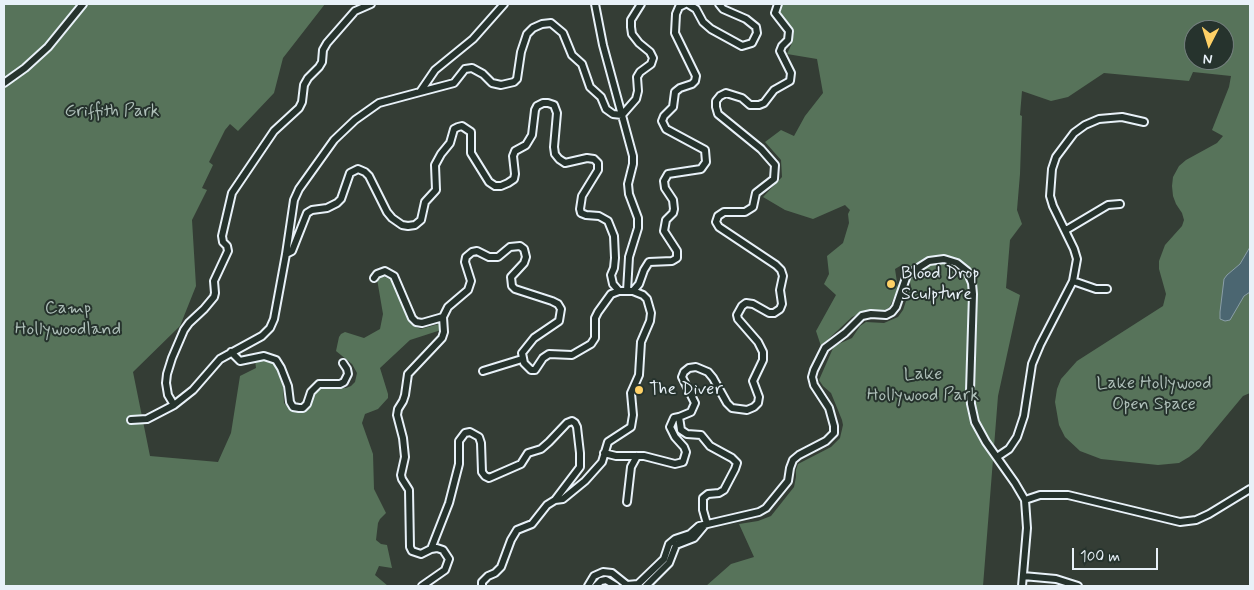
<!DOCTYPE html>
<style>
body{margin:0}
#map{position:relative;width:1254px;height:590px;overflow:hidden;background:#343d35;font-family:Mynerve,sans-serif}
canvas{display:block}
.frame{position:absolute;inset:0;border:5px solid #e8f1f8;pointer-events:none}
.north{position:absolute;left:1184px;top:20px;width:50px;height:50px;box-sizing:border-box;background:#26332d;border:1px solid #747f7e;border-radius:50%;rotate:185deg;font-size:14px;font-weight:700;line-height:20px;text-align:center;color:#e8f1f8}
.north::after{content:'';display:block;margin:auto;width:18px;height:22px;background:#ffd166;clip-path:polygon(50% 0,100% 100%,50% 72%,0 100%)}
.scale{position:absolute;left:1072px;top:548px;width:86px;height:22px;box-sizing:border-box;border:2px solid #e8f1f8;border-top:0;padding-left:6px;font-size:15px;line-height:18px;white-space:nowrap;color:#e8f1f8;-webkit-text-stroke:4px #26332d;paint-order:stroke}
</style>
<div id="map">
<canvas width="1254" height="590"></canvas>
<div class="frame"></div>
<div class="north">N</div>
<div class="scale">100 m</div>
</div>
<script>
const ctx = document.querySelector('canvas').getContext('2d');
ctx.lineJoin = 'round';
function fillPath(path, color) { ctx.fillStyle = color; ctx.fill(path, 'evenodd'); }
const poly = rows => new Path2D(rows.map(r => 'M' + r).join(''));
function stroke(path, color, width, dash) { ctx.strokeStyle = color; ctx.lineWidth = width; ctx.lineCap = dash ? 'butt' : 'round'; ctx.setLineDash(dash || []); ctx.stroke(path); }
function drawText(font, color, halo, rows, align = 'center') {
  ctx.font = font + ' Mynerve,sans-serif'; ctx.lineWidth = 4; ctx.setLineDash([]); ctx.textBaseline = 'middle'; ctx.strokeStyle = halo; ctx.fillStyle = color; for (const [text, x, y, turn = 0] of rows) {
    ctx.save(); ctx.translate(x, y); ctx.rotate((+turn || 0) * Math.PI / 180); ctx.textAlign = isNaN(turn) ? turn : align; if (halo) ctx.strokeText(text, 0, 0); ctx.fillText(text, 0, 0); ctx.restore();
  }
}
const green = poly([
 [4,4,325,4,283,58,274,93,238,131,230,124,225,130,209,162,213,165,202,188,207,190,192,220,196,286,180,326,133,372,150,456,218,462,231,433,240,376,256,368,255,360,259,359,269,360,276,366,283,386,284,403,290,410,295,412,300,412,309,408,316,391,319,389,346,388,351,386,355,382,357,373,352,364,336,351,339,337,341,334,345,332,364,338,380,329,383,314,377,279,383,276,391,280,395,284,410,321,413,324,413,326,421,329,439,324,441,330,410,340,380,368,388,394,388,398,378,409,365,414,362,423,373,454,374,489,386,513,380,519,378,523,376,540,381,544,387,545,392,568,379,566,375,575,388,586,4,586],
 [780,4,1250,4,1250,393,1243,396,1199,449,1189,457,1179,463,1158,465,1101,459,1080,451,1065,437,1059,425,1055,402,1057,389,1061,379,1077,361,1163,306,1166,294,1159,269,1159,261,1165,245,1182,226,1184,220,1182,213,1176,204,1173,196,1172,186,1173,177,1179,166,1186,160,1217,143,1223,136,1212,130,1229,87,1231,76,1193,72,1189,81,1104,73,1068,97,1051,101,1022,91,1020,115,1022,116,1020,174,1017,210,1022,224,1010,240,1006,288,1020,295,998,396,983,586,706,586,731,564,754,557,739,524,758,521,771,516,794,487,796,477,796,470,798,464,831,447,840,438,843,425,842,420,831,393,823,386,819,380,834,346,852,338,860,326,866,322,884,323,898,317,903,310,911,286,906,266,900,266,895,269,898,289,889,308,882,311,862,312,852,317,821,346,816,331,836,295,824,284,829,274,827,256,843,243,849,223,848,214,850,210,845,205,813,219,785,210,763,197,782,177,781,160,765,142,781,130,794,136,805,116,823,93,817,59,787,54,792,43,794,31,778,13],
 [1194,30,1224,30,1224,60,1194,60]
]);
const water = poly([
 [1250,247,1250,292,1244,296,1230,320,1225,321,1220,319,1220,312,1224,279,1227,275,1240,264,1250,247]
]);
const street = poly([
 [595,4,603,45,633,156,633,164,628,184,629,194,638,218,638,228,629,257,627,291],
 [688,4,696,9,703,22,711,29,742,46,752,43,757,33,756,27,746,19,723,9,719,4],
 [4,83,25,68,48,47,83,4],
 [420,92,454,83,465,69,472,68,483,74,492,83,501,85,514,82,517,79,521,52,527,34,533,28,542,24,551,23,563,33,572,55,582,64,590,87,601,97,606,109,613,114,622,115,636,99,638,91,637,77,640,72,651,64,653,58,650,52,639,43,632,34,631,27,631,20,641,4],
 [1066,230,1108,205,1120,204],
 [286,254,292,251,307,213,312,210,327,208,337,203,341,199,350,173,358,169,365,172,369,176,387,212,392,218,402,225,408,226,415,225,421,220,425,202,436,190,435,165,441,154,450,143,454,129,458,127,462,126,471,132,471,153,489,182,495,186,501,186,508,183,514,179,515,174,513,156,515,151,526,145,532,135,535,110,537,106,543,103,548,103,554,105,557,113,554,147,555,154,559,159,565,163,587,158,594,159,598,163,598,170,582,196,580,209,581,213,586,215,599,216,608,221,614,236,615,258,614,268,611,275,613,284,619,291,633,291,639,284,644,270,649,262,672,261,677,258,677,251,664,231,666,220,673,213,674,209,673,200,665,188,664,181,668,174,701,169,706,162,705,150,666,129,662,121,664,116,673,107,675,92,680,88,692,84,695,81,696,76,675,33,676,14,679,7,685,4],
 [374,278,377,274,385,271,394,276,412,318,416,322,422,323,443,317],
 [1073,281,1096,289,1107,289],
 [231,352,240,361,264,356,276,360,281,368,288,386,290,402,293,407,299,408,303,408,307,404,311,392,319,384,340,384,344,382,348,374,347,369,343,363],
 [483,371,522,359],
 [174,405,168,395,166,383,167,374,172,358,184,330,189,323,204,309,214,297,215,293,214,281,228,251,227,246,223,242,222,236,232,193,274,131,299,108,302,102,304,85,308,78,319,67,322,62,323,50,327,43,355,11,371,4],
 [679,417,681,430,687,434,701,435,710,446,732,458,737,463,735,469,724,490,719,493,708,494,703,498,703,510,707,524],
 [131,420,147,419,174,405,193,390,220,359,262,336,270,328,274,319,286,254,294,200,299,189,334,140,355,120,379,103,420,92,435,70,473,39,504,4],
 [604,453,616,456,644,456,675,464,683,462,686,452,684,447,675,437,670,427,674,418,679,417,691,412,695,403,682,377,684,372,689,368,696,367,708,372,713,378,727,403,732,408,747,410,754,407,758,403,759,397,753,381,763,360,763,352,758,342,738,319,737,315,742,306,746,303,753,304,769,313,774,313,780,309,782,304,780,290,783,276,781,270,776,265,719,227,716,222,718,216,724,212,745,212,753,207,756,193,774,179,775,165,761,149,718,114,716,107,716,101,720,96,726,93,742,98,750,105,759,105,764,103,774,90,790,81,791,73,780,51,782,46,788,40,789,31,775,13,778,4],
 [997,457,1009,449,1017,437,1024,416,1032,364,1040,345,1073,281,1077,259,1074,249,1053,206,1050,196,1052,169,1056,157,1074,133,1085,125,1099,119,1122,117,1144,122],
 [1025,500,1040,495,1068,495,1180,522,1196,520,1209,514,1250,489],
 [627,502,631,467,637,456],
 [431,549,449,503,459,464,459,441,465,433,470,432,479,437,481,443,482,472,485,476,489,478,521,464,528,453,541,449,549,442,567,423,572,421,575,423,577,427,580,453,580,467,555,500],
 [1023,576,1056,579,1078,586],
 [422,586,445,570,449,559,443,550,437,548,431,549,421,554,412,551,410,547,409,490,402,479,401,475,405,457,403,438,397,415,398,409,403,401,405,395,408,374,442,338,444,332,443,317,448,307,468,290,471,281,465,262,466,257,472,252,477,251,489,257,498,257,510,247,520,246,524,249,526,257,524,263,511,277,512,286,515,289,552,301,558,304,561,309,559,321,534,338,522,353,524,363,531,370,535,370,543,358,549,354,572,355,591,344,595,338,595,318,598,312,611,294,619,291],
 [482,586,482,582,488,576,495,573,501,567,511,540,517,530,532,524,547,505,555,500,563,499,585,481,602,462,608,442,631,427,633,415,631,393,639,375,641,342,650,321,651,313,647,299,643,295,633,291],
 [588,586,594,576,603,572,612,573,627,585,638,584,664,559,669,544,675,539,690,534,699,526,759,512,766,508,788,481,790,468,793,460,799,455,826,441,834,433,834,426,829,408,814,385,812,377,814,370,825,348,845,333,862,316,871,314,886,315,892,312,896,307,907,275,929,261,944,259,957,263,967,271,972,283,973,294,970,391,971,404,975,422,986,442,1015,483,1025,500,1027,528,1022,586],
 [596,586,601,581,606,580,616,586],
 [646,586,669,563,676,545,694,538,704,526]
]);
const markers = [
 [891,284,5,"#ffd166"],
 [639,390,5,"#ffd166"]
];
const parkNames = [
 ["Griffith Park",112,112],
 ["Camp",68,309],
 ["Hollywoodland",68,330],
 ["Lake",923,375],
 ["Hollywood Park",923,396],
 ["Lake Hollywood",1154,384],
 ["Open Space",1154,405]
];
const poiNames = [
 ["Blood Drop",901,274],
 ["Sculpture",901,295],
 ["The Diver",649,390]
];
fillPath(green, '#57735a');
fillPath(water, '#4b6671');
stroke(water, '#8a9ea7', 1);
stroke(street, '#e8f1f8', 10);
stroke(street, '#26332d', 6);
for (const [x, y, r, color] of markers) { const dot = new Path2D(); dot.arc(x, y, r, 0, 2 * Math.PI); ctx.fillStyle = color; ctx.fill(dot); stroke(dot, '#26332d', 2); }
drawText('18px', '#aebfb9', '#26332d', parkNames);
drawText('18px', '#e8f1f8', '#26332d', poiNames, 'left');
</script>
